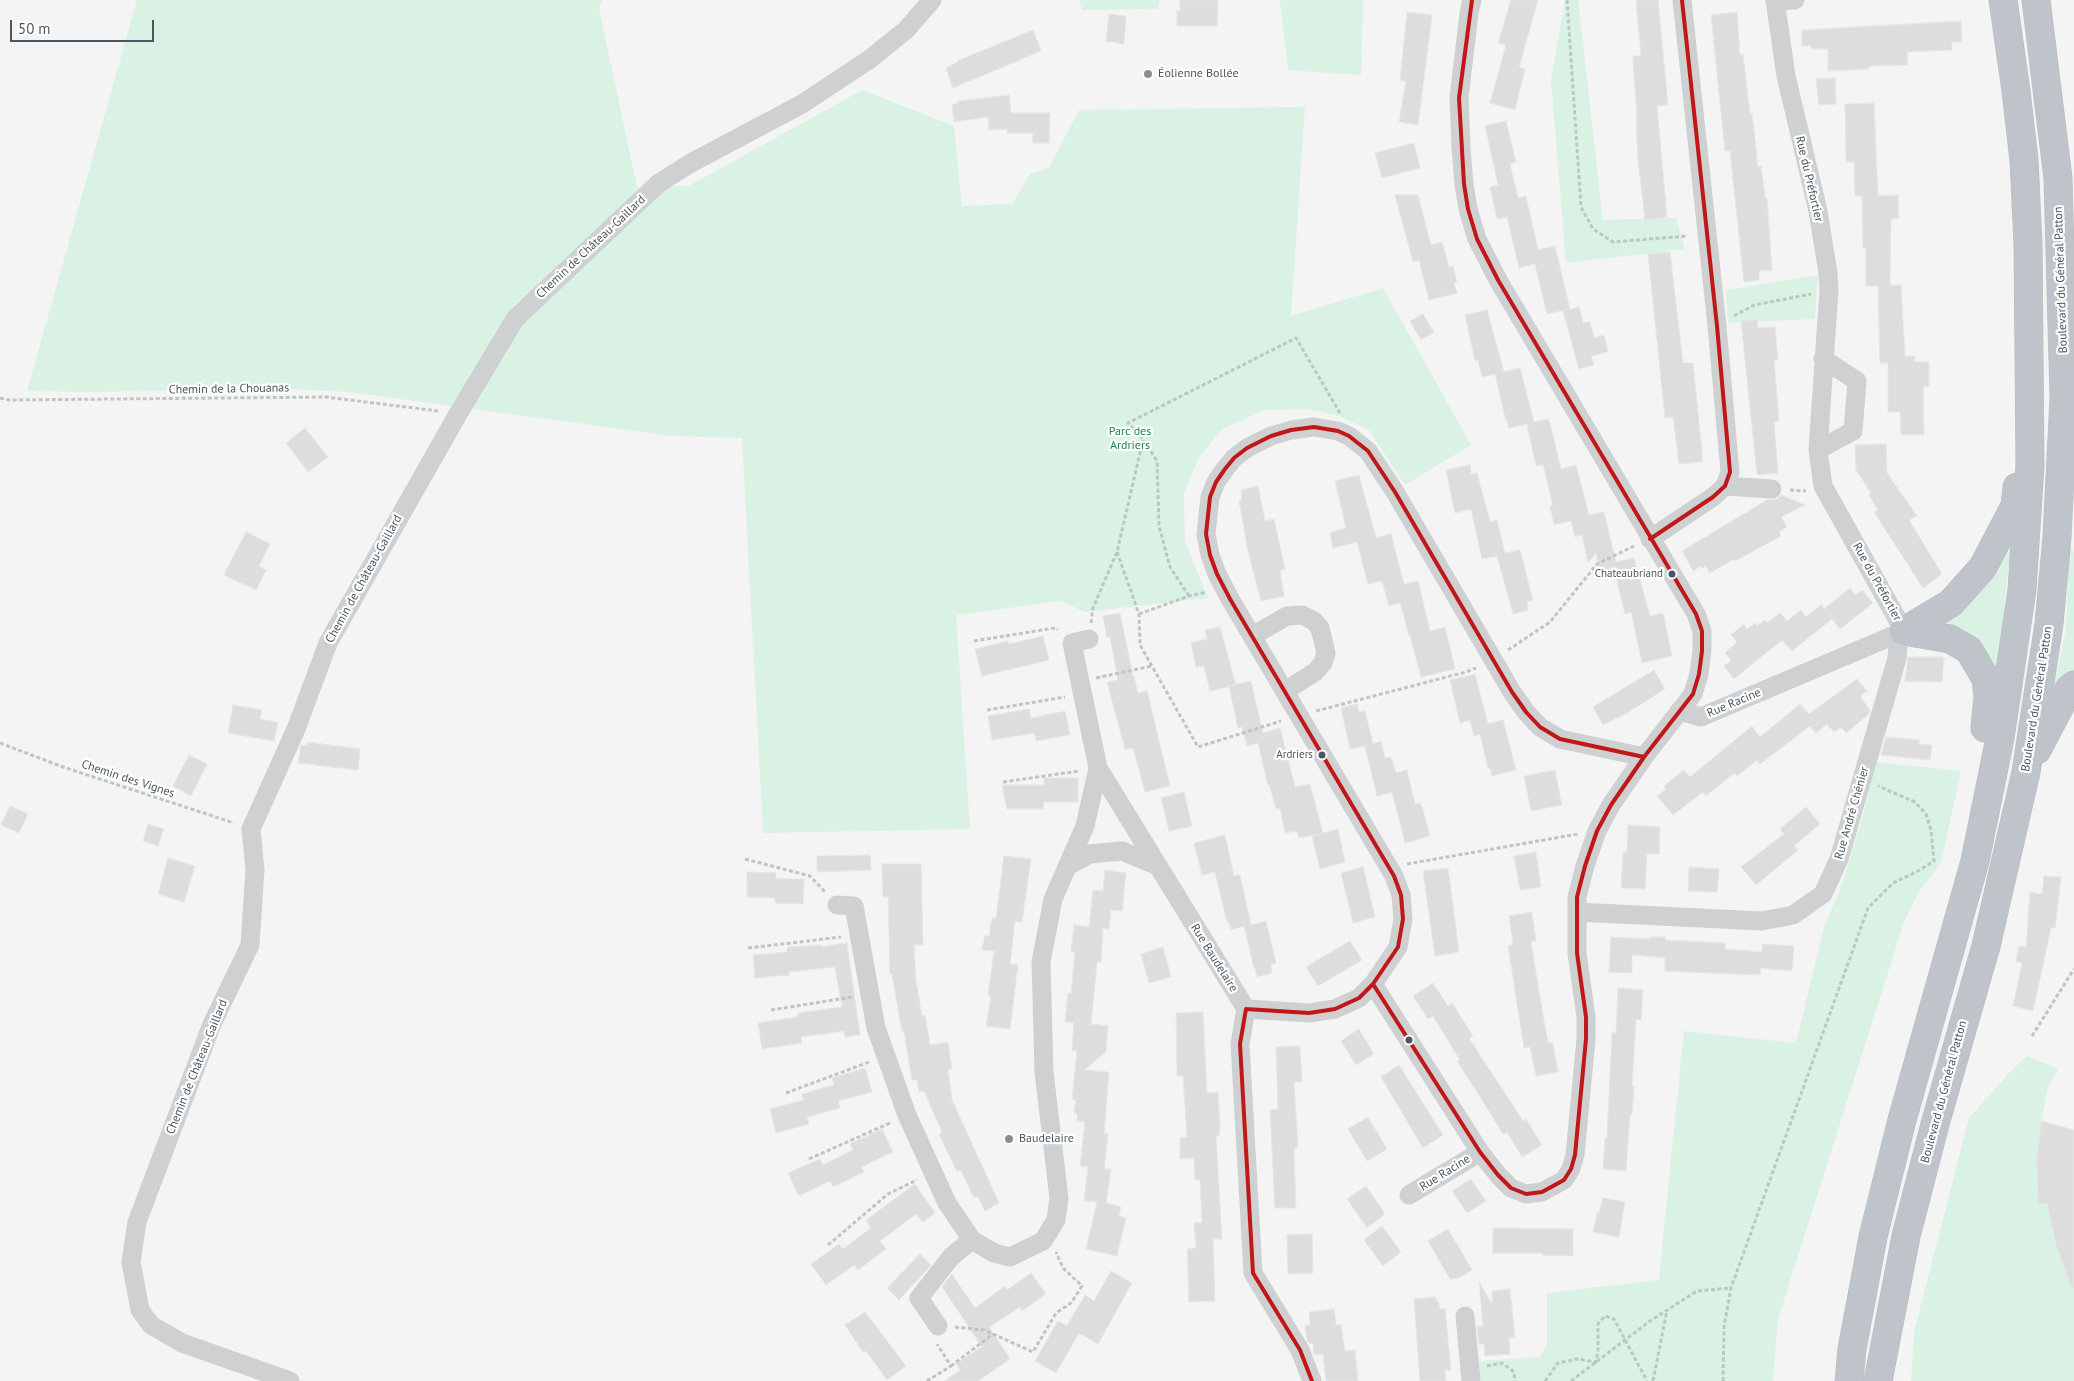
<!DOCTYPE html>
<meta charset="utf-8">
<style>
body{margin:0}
#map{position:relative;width:2074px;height:1381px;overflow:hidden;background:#f4f4f4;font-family:"PT Sans",sans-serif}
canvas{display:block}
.scale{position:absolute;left:10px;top:20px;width:144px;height:22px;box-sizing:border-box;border:2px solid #4a5661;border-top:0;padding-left:6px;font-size:15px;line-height:18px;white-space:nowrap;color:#4a5661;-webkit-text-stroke:4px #fff;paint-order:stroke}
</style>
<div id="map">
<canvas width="2074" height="1381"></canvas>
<div class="scale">50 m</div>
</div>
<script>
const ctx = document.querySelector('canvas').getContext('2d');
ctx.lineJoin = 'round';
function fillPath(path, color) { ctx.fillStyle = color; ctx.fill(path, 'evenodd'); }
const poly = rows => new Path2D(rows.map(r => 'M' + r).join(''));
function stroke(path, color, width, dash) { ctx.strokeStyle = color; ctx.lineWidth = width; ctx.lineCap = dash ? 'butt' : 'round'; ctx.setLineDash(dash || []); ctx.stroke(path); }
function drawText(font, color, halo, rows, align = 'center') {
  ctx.font = font + ' "PT Sans",sans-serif'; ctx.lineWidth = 4.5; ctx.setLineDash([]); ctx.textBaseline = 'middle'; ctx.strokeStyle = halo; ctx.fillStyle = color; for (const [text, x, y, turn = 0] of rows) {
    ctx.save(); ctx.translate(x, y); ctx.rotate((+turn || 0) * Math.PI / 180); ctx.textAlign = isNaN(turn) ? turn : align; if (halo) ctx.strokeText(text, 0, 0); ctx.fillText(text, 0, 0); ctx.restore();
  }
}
const green = poly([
 [137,0,602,0,599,9,637,187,689,186,862,90,954,126,962,206,1012,204,1030,174,1049,168,1079,110,1305,107,1291,316,1383,288,1471,445,1405,485,1369,430,1336,415,1307,409,1264,410,1222,429,1199,457,1184,494,1185,542,1208,598,1085,612,1061,601,956,615,970,829,763,833,742,438,672,436,349,392,292,389,88,392,27,391],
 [1079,0,1160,0,1158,9,1082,10],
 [1280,0,1363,0,1361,75,1288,70],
 [1565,0,1578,0,1603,220,1676,218,1685,249,1566,263,1551,80],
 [1818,275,1815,319,1728,323,1726,290],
 [2013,536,2006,587,1998,684,1993,661,1975,640,1933,626],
 [2069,547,2074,552,2074,674,2049,708,2066,629],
 [1876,762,1961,771,1941,863,1918,893,1904,922,1778,1319,1773,1381,1480,1381,1479,1361,1540,1357,1547,1345,1547,1293,1659,1280,1684,1031,1796,1043,1824,927,1841,887,1863,816],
 [2027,1056,2058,1069,2048,1088,2041,1121,2037,1184,2038,1204,2047,1203,2056,1245,2074,1285,2074,1381,1911,1381,1914,1332,1969,1118,2010,1072]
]);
const building = poly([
 [1180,0,1218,0,1217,26,1177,26,1177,11,1180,11,1180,0],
 [1511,0,1538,0,1519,67,1525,69,1515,110,1490,103,1506,45,1498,43,1511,0],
 [1636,0,1658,0,1668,105,1657,106,1667,217,1645,220,1638,160,1636,117,1637,117,1633,61,1633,56,1641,56,1636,0],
 [1407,12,1432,15,1418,125,1399,122,1406,81,1400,80,1407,12],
 [1737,12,1740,55,1743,54,1750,114,1752,113,1758,168,1761,165,1765,198,1767,198,1772,270,1759,271,1759,280,1744,282,1730,151,1725,151,1711,15,1737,12],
 [1109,14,1126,16,1124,44,1106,41,1109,14],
 [1961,21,1962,42,1952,42,1952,50,1907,52,1908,65,1869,66,1869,69,1828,71,1828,49,1811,49,1811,45,1802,46,1802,30,1961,21],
 [1033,30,1041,51,953,88,946,68,958,62,957,61,1033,30],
 [1835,78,1836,104,1819,105,1816,79,1835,78],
 [1009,95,1011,113,1050,113,1049,143,1032,143,1033,133,1007,133,1007,129,989,130,988,117,954,122,952,105,959,103,958,101,1009,95],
 [1874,103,1878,196,1898,195,1899,218,1891,219,1890,285,1901,285,1905,356,1915,356,1915,362,1929,362,1929,386,1923,387,1924,435,1901,435,1900,412,1888,412,1888,363,1880,363,1878,286,1866,286,1866,248,1863,248,1862,196,1855,196,1854,162,1846,162,1845,104,1874,103],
 [1506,121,1516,162,1510,164,1518,198,1526,196,1538,250,1555,246,1570,309,1547,314,1535,264,1519,268,1507,217,1497,219,1490,187,1498,185,1485,126,1506,121],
 [1414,143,1420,168,1382,178,1375,153,1414,143],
 [1395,195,1418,195,1431,245,1442,242,1449,267,1453,266,1457,282,1454,283,1457,293,1429,300,1419,260,1413,262,1395,195],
 [1670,252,1683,363,1693,363,1702,452,1702,462,1679,464,1673,417,1665,418,1648,254,1670,252],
 [1579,307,1583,323,1590,322,1594,338,1604,335,1608,352,1591,356,1594,365,1579,369,1563,311,1579,307],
 [1487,310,1504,372,1520,368,1534,422,1549,419,1561,469,1576,465,1589,515,1604,512,1616,562,1634,558,1650,616,1663,613,1672,656,1642,663,1631,612,1625,614,1615,572,1600,576,1596,553,1588,563,1582,535,1575,537,1571,521,1554,525,1550,506,1553,506,1545,472,1543,465,1536,466,1527,424,1509,428,1507,420,1506,421,1495,374,1482,377,1478,360,1475,361,1465,315,1487,310],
 [1423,314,1434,332,1421,340,1410,321,1423,314],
 [1757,320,1758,328,1775,327,1778,360,1774,360,1779,421,1774,422,1778,473,1757,475,1741,321,1757,320],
 [305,428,328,457,308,472,286,443,305,428],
 [1886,444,1887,473,1917,516,1909,520,1942,574,1923,588,1874,512,1878,510,1869,495,1871,493,1856,470,1855,445,1886,444],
 [1470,465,1471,474,1477,473,1490,522,1497,520,1505,553,1520,550,1533,600,1527,602,1528,610,1513,614,1497,556,1482,559,1471,509,1455,513,1446,470,1470,465],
 [1359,475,1376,538,1391,534,1404,584,1418,581,1430,631,1445,627,1455,669,1421,677,1410,635,1409,635,1400,603,1389,606,1382,581,1368,584,1357,542,1333,548,1330,533,1346,528,1335,481,1359,475],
 [1258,486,1265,521,1274,519,1285,569,1280,571,1284,596,1261,601,1248,551,1239,501,1242,500,1241,490,1258,486],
 [1781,495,1805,505,1781,517,1787,527,1779,532,1781,536,1735,561,1734,559,1710,573,1706,566,1702,568,1701,566,1693,571,1682,551,1767,500,1777,499,1781,495],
 [246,532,270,544,259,566,266,570,256,590,224,575,246,532],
 [1850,588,1855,595,1862,590,1873,603,1840,629,1824,609,1850,588],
 [1821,605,1832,619,1792,651,1782,640,1734,679,1724,666,1731,660,1725,653,1737,642,1731,635,1744,624,1747,629,1755,623,1757,626,1765,620,1767,623,1780,613,1787,621,1801,610,1806,617,1821,605],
 [1120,613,1133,676,1134,676,1138,693,1147,691,1170,786,1145,792,1133,748,1125,749,1107,682,1118,680,1110,637,1107,638,1103,616,1120,613],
 [1220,627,1236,685,1210,691,1204,666,1196,667,1191,643,1207,639,1205,630,1220,627],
 [1043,636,1049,660,982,676,975,649,1008,641,1009,644,1043,636],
 [1908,657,1944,657,1942,682,1905,681,1908,657],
 [1654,670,1665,689,1627,713,1603,725,1593,707,1654,670],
 [1475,674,1488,724,1503,720,1516,770,1492,776,1490,767,1488,768,1480,734,1474,736,1470,720,1460,723,1450,680,1475,674],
 [1857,679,1867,691,1860,696,1870,710,1869,714,1846,733,1841,727,1834,732,1827,724,1816,733,1810,726,1760,764,1757,760,1737,776,1734,773,1706,796,1703,792,1673,815,1657,796,1666,789,1664,786,1684,770,1690,777,1752,726,1760,737,1800,704,1809,714,1857,679],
 [1251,681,1263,733,1280,728,1295,787,1310,784,1323,833,1299,838,1297,831,1285,833,1280,808,1276,809,1269,784,1268,785,1258,743,1247,746,1242,727,1238,728,1229,686,1251,681],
 [1357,704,1359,712,1365,711,1373,744,1381,741,1385,758,1391,757,1396,773,1407,770,1415,804,1421,803,1430,836,1405,843,1392,792,1377,796,1365,746,1369,745,1350,749,1341,708,1357,704],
 [233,705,262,710,260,719,278,722,274,741,228,733,233,705],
 [1029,709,1031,718,1065,711,1070,735,1036,741,1034,733,992,740,988,716,1029,709],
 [1886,737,1920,740,1919,744,1932,745,1930,760,1881,755,1886,737],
 [308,742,360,749,358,770,298,763,301,745,307,746,308,742],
 [189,755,207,764,191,796,173,786,189,755],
 [1555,770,1562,805,1531,811,1524,776,1555,770],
 [1044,778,1078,778,1078,802,1044,802,1043,809,1007,809,1002,785,1044,785,1044,778],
 [1184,792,1192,826,1169,831,1161,798,1184,792],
 [10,806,28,814,19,833,1,825,10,806],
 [1806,807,1820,824,1794,846,1798,850,1756,885,1741,867,1784,834,1780,829,1806,807],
 [148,824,164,829,158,846,143,841,148,824],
 [1628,825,1660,827,1659,854,1647,854,1645,889,1621,888,1623,853,1627,853,1628,825],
 [1338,829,1345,862,1320,869,1312,836,1338,829],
 [1225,835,1234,876,1240,875,1251,925,1266,921,1276,963,1271,964,1272,973,1257,977,1255,968,1254,968,1244,926,1231,930,1229,922,1227,922,1215,872,1202,875,1194,843,1225,835],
 [1536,852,1541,887,1520,890,1514,856,1536,852],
 [870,855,871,870,817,872,817,856,870,855],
 [1004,856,1031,859,1022,922,1015,921,1013,938,1010,964,1018,965,1010,1029,986,1026,991,996,988,995,994,951,982,950,985,935,989,936,992,918,996,918,1004,856],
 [168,858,195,866,184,902,158,894,168,858],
 [882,864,921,864,923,945,914,945,916,981,922,1016,925,1015,930,1045,948,1042,952,1069,948,1069,952,1100,999,1203,985,1211,978,1196,974,1198,961,1170,957,1172,939,1134,942,1132,924,1091,919,1092,917,1080,912,1080,904,1032,902,1032,893,980,892,974,890,974,888,897,883,897,882,864],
 [1363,867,1375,917,1353,923,1341,873,1363,867],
 [1689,867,1719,869,1717,892,1688,891,1689,867],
 [1448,868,1459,952,1435,956,1423,871,1448,868],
 [1105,870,1126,873,1122,911,1111,910,1109,929,1103,928,1101,962,1097,962,1091,1024,1108,1026,1106,1051,1085,1070,1109,1072,1104,1134,1108,1134,1104,1169,1111,1169,1106,1203,1121,1207,1119,1216,1126,1218,1117,1256,1086,1249,1097,1202,1084,1201,1088,1167,1080,1166,1085,1122,1077,1121,1077,1113,1074,1113,1076,1100,1072,1100,1077,1051,1072,1051,1074,1023,1065,1022,1068,993,1071,994,1075,952,1071,951,1074,925,1089,927,1093,890,1103,891,1105,870],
 [747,872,776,873,776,879,804,879,803,904,775,903,775,898,747,897,747,872],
 [2044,876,2061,877,2055,928,2051,928,2033,1011,2013,1006,2022,963,2016,961,2019,946,2026,947,2030,892,2042,894,2044,876],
 [1532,912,1536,941,1531,942,1543,1015,1548,1043,1553,1043,1558,1072,1536,1076,1530,1047,1524,1048,1508,946,1513,945,1509,916,1532,912],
 [1611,937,1650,939,1650,937,1665,937,1666,940,1725,943,1725,949,1762,952,1762,944,1794,946,1792,971,1761,968,1760,975,1665,971,1665,958,1632,955,1632,973,1609,972,1611,937],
 [1350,941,1362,960,1318,986,1306,967,1350,941],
 [847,943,860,1035,845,1037,844,1031,801,1037,802,1043,762,1049,758,1023,798,1017,798,1013,842,1007,835,967,789,972,789,975,755,978,753,955,787,952,787,947,821,945,821,947,847,943],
 [1163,947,1171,977,1149,983,1141,954,1163,947],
 [1433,983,1448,1006,1452,1003,1473,1036,1469,1038,1523,1121,1526,1119,1542,1145,1522,1157,1507,1132,1503,1134,1487,1108,1457,1061,1460,1060,1433,1016,1428,1019,1413,996,1433,983],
 [1618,988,1643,990,1641,1020,1636,1019,1632,1086,1634,1086,1632,1115,1630,1115,1626,1171,1603,1169,1605,1138,1607,1138,1612,1033,1616,1033,1618,988],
 [1203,1012,1207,1093,1218,1092,1220,1128,1219,1136,1216,1136,1222,1239,1213,1239,1215,1301,1189,1302,1187,1249,1196,1248,1194,1223,1202,1223,1200,1180,1195,1180,1194,1158,1180,1159,1180,1138,1187,1137,1183,1076,1177,1076,1176,1013,1203,1012],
 [1359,1029,1374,1054,1356,1065,1341,1041,1359,1029],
 [1300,1046,1302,1082,1294,1082,1298,1148,1294,1148,1296,1208,1275,1208,1270,1110,1278,1109,1276,1047,1300,1046],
 [1399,1065,1443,1135,1423,1148,1381,1077,1399,1065],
 [865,1068,872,1092,838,1101,840,1108,807,1117,809,1124,776,1133,770,1109,803,1100,802,1094,834,1085,832,1078,865,1068],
 [1368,1117,1387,1149,1367,1161,1348,1129,1368,1117],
 [2041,1121,2074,1130,2074,1288,2072,1289,2056,1245,2047,1203,2038,1204,2037,1162,2041,1121],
 [882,1129,893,1152,861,1167,864,1172,833,1187,830,1181,799,1196,788,1173,820,1159,823,1165,853,1150,850,1144,882,1129],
 [1471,1179,1486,1201,1467,1213,1452,1191,1471,1179],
 [915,1184,935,1213,923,1222,916,1214,880,1241,886,1249,858,1270,854,1265,826,1285,811,1264,839,1244,843,1249,871,1228,866,1220,915,1184],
 [1366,1186,1385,1214,1367,1228,1347,1199,1366,1186],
 [1603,1198,1625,1202,1619,1237,1593,1232,1597,1213,1599,1213,1603,1198],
 [1382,1226,1401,1252,1383,1266,1364,1240,1382,1226],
 [1493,1228,1573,1229,1573,1256,1543,1255,1543,1253,1493,1253,1493,1228],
 [1448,1229,1472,1270,1459,1278,1450,1279,1428,1241,1448,1229],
 [1312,1234,1313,1273,1288,1274,1287,1235,1312,1234],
 [920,1254,931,1265,899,1300,887,1288,920,1254],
 [1111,1271,1132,1283,1098,1344,1079,1333,1056,1373,1035,1361,1058,1321,1067,1326,1085,1295,1094,1301,1111,1271],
 [1031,1273,1046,1294,1022,1311,1020,1307,989,1327,1010,1359,978,1381,945,1381,960,1370,956,1364,982,1347,942,1287,952,1274,975,1308,1005,1286,1007,1290,1031,1273],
 [1479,1282,1492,1304,1492,1291,1510,1289,1515,1338,1509,1338,1510,1354,1485,1356,1484,1344,1479,1344,1477,1326,1483,1326,1479,1282],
 [1435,1297,1439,1304,1440,1309,1445,1309,1451,1370,1445,1370,1446,1381,1420,1381,1414,1299,1435,1297],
 [1334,1309,1336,1325,1341,1325,1345,1351,1355,1350,1358,1381,1326,1381,1323,1354,1314,1355,1313,1343,1309,1343,1307,1340,1305,1325,1310,1325,1309,1312,1334,1309],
 [865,1312,906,1366,887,1380,866,1351,863,1352,845,1325,865,1312]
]);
const path = poly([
 [1567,0,1581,207,1593,229,1613,242,1688,236],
 [1734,316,1754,305,1811,294],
 [0,398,9,400,326,397,438,411],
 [1790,490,1806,491],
 [1117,552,1139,614,1140,645,1198,747,1281,721],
 [1189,596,1170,567,1159,526,1157,461,1143,439,1128,423,1296,338,1340,413],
 [1139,614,1189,596,1207,592],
 [1091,623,1093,608,1117,552,1143,440],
 [974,641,1055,628,1058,630],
 [1508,650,1550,622,1597,564,1634,546],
 [1096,678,1152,666],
 [987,710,1065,697],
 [1316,711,1466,672,1476,668],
 [0,743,63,767,234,823],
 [1003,782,1079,771],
 [745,859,810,876,825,892],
 [1407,864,1578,834],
 [748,948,841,937],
 [771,1010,852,997],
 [2032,1036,2074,969],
 [786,1093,869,1062],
 [809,1159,890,1123],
 [828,1245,888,1194,917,1180],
 [955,1327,984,1330,1033,1352,1056,1313,1071,1303,1082,1286,1063,1268,1056,1252],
 [951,1366,993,1334],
 [1487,1366,1502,1363,1514,1372,1515,1381],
 [927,1381,951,1366,937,1344],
 [1545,1381,1558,1363,1577,1359,1596,1362,1598,1351,1598,1324,1605,1316,1614,1319,1647,1381],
 [1571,1381,1650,1321,1697,1291,1731,1288],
 [1653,1381,1667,1310],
 [1723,1381,1724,1327,1731,1288,1868,908,1893,883,1918,871,1934,861,1931,830,1926,814,1915,802,1878,786]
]);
const minor = poly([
 [1775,0,1786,76,1818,211,1828,273,1829,290,1818,450,1823,486,1904,631],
 [1775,1,1795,0],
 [1818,450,1853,431,1857,381,1823,359],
 [1725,486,1772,489],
 [1650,539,1713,497,1725,486,1730,472,1717,326,1682,0],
 [1252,636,1287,616,1302,615,1314,621,1320,628,1326,653,1323,663,1315,672,1285,691],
 [1089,639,1072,643,1098,768,1246,1009,1309,1013,1335,1009,1359,998,1373,984,1398,947,1403,919,1401,895,1394,876,1230,599,1217,574,1210,555,1206,534,1210,497,1216,482,1225,469,1234,458,1247,448,1271,436,1291,430,1314,427,1338,431,1349,436,1368,451,1395,492,1512,692,1526,712,1540,727,1560,739,1644,757],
 [1679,711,1701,717,1904,631],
 [1068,866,1090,854,1122,851,1158,866],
 [837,905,854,906,876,1028,907,1115,947,1203,972,1240,994,1253,1010,1257,1043,1241,1056,1220,1059,1198,1044,1072,1041,962,1053,899,1085,826,1098,768],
 [1577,912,1762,921,1793,915,1823,894,1839,859,1897,658,1898,646,1904,631],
 [1373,984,1480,1152,1498,1175,1511,1188,1526,1194,1542,1192,1564,1180,1571,1169,1575,1155,1586,1039,1586,1017,1577,953,1577,897,1585,866,1597,831,1611,805,1644,757,1693,694,1699,674,1702,651,1702,631,1696,614,1498,280,1477,239,1468,209,1464,184,1461,148,1459,98,1469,13,1472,0],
 [1246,1009,1240,1044,1253,1273,1300,1350,1312,1381],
 [1409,1195,1480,1152],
 [1465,1316,1471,1381],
 [938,1326,919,1298,951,1257,972,1240],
 [290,1381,182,1343,151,1325,140,1310,131,1262,137,1222,212,1024,250,945,255,870,251,829,296,729,328,643,458,414,515,319,659,183,691,163,802,104,870,59,906,30,932,0]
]);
const highway = poly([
 [1904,631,1950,639,1969,650,1986,679,1988,697,1985,728],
 [1904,631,1951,603,1983,567,2015,506,2017,487],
 [2037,750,2069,689,2074,685],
 [1849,1381,1852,1349,1873,1237,1902,1120,1975,861,2000,738,2022,590,2030,465,2028,243,2024,160,2016,91,2003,0],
 [1878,1381,1906,1236,1935,1124,1986,946,2026,772,2049,624,2057,537,2064,398,2058,178,2036,0]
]);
const bus1 = poly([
 [1650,539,1713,497,1725,486,1730,472,1717,326,1682,0],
 [1373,984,1480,1152,1498,1175,1511,1188,1526,1194,1542,1192,1564,1180,1571,1169,1575,1155,1586,1039,1586,1017,1577,953,1577,897,1585,866,1597,831,1611,805,1644,757,1693,694,1699,674,1702,651,1702,631,1696,614,1498,280,1477,239,1468,209,1464,184,1459,98,1472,0],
 [1246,1009,1309,1013,1335,1009,1359,998,1373,984,1398,947,1403,919,1401,895,1394,876,1230,599,1217,574,1210,555,1206,534,1210,497,1216,482,1225,469,1234,458,1247,448,1271,436,1291,430,1314,427,1338,431,1349,436,1368,451,1395,492,1512,692,1526,712,1540,727,1560,739,1644,757],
 [1246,1009,1240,1044,1253,1273,1300,1350,1312,1381]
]);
const markers = [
 [1148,74,5,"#868d94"],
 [1672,574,4.5,"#4a5661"],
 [1322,755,4.5,"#4a5661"],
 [1409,1040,4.5,"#4a5661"],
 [1009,1139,5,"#868d94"]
];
const busNames = [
 ["Chateaubriand",1663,574],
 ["Ardriers",1313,755]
];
const poiNames = [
 ["Éolienne Bollée",1158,74],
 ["Baudelaire",1019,1139]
];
const streetNames = [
 ["Rue du Préfortier",1809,179,77],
 ["Chemin de Château-Gaillard",591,247,-43],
 ["Boulevard du Général Patton",2061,280,-92],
 ["Chemin de la Chouanas",229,389,-1],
 ["Chemin de Château-Gaillard",364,579,-61],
 ["Rue du Préfortier",1877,582,61],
 ["Boulevard du Général Patton",2037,699,-81],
 ["Rue Racine",1734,703,-23],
 ["Chemin des Vignes",128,779,18],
 ["Rue André Chénier",1852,813,-74],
 ["Rue Baudelaire",1214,958,58],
 ["Chemin de Château-Gaillard",197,1067,-68],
 ["Boulevard du Général Patton",1944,1092,-75],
 ["Rue Racine",1445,1173,-32]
];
const parkNames = [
 ["Parc des",1130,432],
 ["Ardriers",1130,446]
];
fillPath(green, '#d9f2e3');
fillPath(building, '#ddddde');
stroke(building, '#e5e6e7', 1);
stroke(highway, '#b9bec3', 29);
stroke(path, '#bcc7c4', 3, [4, 2.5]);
stroke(minor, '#ced0d2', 19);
stroke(highway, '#bec4c9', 28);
stroke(bus1, '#c11718', 4);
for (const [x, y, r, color] of markers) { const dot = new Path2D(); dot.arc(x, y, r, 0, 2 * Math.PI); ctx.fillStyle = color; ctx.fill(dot); stroke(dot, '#fff', 2); }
drawText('11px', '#4a5661', '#fff', busNames, 'right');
drawText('12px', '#4a5661', '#fff', poiNames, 'left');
drawText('12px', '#4a5661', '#fff', streetNames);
drawText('12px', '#17864f', '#fff', parkNames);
</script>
